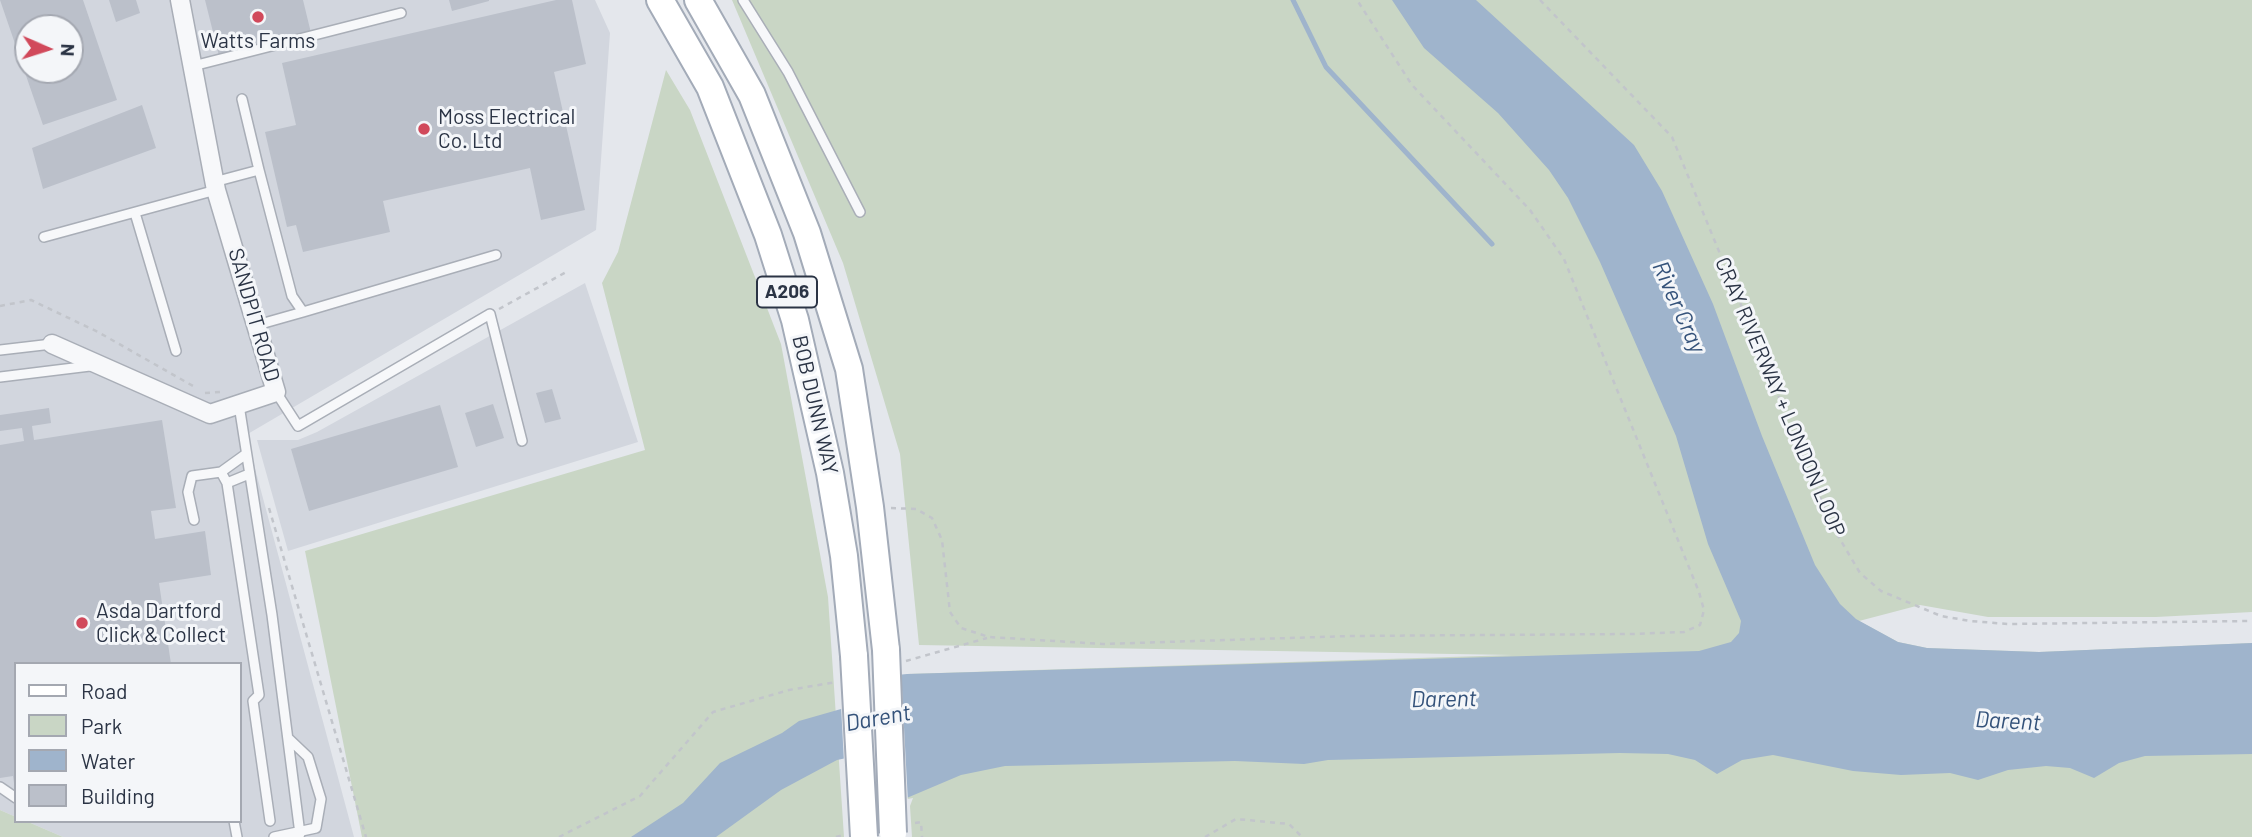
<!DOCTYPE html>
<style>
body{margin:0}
#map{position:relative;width:2252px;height:837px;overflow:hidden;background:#e4e7ec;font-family:Barlow,sans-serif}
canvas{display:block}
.legend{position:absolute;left:14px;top:662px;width:228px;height:161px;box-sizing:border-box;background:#f4f6f9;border:2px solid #a4a8b1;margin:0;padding:9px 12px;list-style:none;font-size:21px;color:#2b3445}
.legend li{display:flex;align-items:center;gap:14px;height:35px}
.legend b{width:35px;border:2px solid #a4a8b1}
.north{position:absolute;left:14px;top:14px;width:70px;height:70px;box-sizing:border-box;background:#f4f6f9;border:2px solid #a4a8b1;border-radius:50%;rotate:93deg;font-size:19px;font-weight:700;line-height:28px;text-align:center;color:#2b3445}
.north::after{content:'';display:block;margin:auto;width:24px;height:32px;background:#d1495b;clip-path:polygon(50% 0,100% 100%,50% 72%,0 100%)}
</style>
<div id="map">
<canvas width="2252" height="837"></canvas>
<ul class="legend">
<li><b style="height:9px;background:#fff"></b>Road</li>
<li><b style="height:19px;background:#c9d6c5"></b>Park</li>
<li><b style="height:19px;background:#9fb4cc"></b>Water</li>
<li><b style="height:19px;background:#bbc0ca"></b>Building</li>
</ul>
<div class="north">N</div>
</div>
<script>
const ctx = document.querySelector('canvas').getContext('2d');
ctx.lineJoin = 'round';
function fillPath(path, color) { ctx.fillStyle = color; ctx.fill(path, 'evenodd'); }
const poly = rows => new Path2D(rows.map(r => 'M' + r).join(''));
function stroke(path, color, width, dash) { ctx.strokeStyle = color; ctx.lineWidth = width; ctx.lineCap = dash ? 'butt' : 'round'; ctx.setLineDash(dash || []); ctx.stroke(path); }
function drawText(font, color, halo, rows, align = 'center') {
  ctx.font = font + ' Barlow,sans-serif'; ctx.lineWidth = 6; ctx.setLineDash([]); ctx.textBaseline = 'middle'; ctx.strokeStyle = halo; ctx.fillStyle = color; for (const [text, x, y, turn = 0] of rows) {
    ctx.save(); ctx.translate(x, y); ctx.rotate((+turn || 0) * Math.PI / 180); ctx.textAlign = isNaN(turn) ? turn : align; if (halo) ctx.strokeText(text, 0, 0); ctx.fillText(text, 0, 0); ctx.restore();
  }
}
const built = poly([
 [0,0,595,0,610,33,596,230,246,435,354,837,63,837,26,821,240,821,240,664,16,664,16,817,0,810],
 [28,28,70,28,70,70,28,70],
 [585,283,638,442,288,551,257,440,298,440,317,432]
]);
const green = poly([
 [732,0,2252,0,2252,612,2156,617,1988,617,1920,605,1859,621,1898,642,1927,648,2039,652,2252,643,2252,837,912,837,910,806,913,798,902,800,907,674,1513,655,919,645,900,454,843,263],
 [666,70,690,110,781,344,828,597,844,837,362,837,305,551,645,450,602,283,618,252],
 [0,810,16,817,16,821,26,821,63,837,0,837]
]);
const water = poly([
 [1392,0,1476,0,1634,145,1662,191,1713,304,1762,436,1815,565,1840,604,1856,619,1898,642,1927,648,2039,652,2252,643,2252,754,2145,756,2119,763,2094,778,2070,768,2046,766,2008,770,1978,780,1950,773,1901,775,1853,771,1773,755,1742,760,1717,774,1695,760,1668,754,1620,753,1328,760,1304,764,1235,761,1005,766,961,775,902,800,899,747,837,760,781,790,716,837,631,837,683,803,720,763,782,733,799,721,897,693,897,675,907,674,1699,651,1731,642,1739,633,1741,621,1708,544,1676,436,1600,262,1568,198,1549,170,1498,113,1424,48]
]);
const pier = poly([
 [901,671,908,802,901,803,896,751,844,763,841,706,894,691,895,672]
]);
const stream = poly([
 [1293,0,1326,67,1492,244]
]);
const building = poly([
 [0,0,83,0,117,100,43,125],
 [28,28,70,28,70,70,28,70],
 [109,0,136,0,140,13,116,22],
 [205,0,303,0,311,33,219,56],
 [449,0,489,0,489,1,452,11],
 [556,0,572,0,586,64,554,72,585,210,541,220,530,168,383,201,390,232,303,252,296,225,287,227,265,132,296,125,282,63],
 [142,105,156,148,43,189,32,148],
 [552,389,561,419,545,423,536,393],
 [493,404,504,438,476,447,465,413],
 [440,405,458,467,309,511,291,449],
 [49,408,51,423,32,426,34,440,162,420,176,508,151,511,155,539,205,531,211,575,159,583,171,664,16,664,14,783,13,776,0,778,0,445,24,441,22,428,0,431,0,415]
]);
const path = poly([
 [1540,0,1672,137,1831,524,1860,573,1881,591,1941,616,1970,621,2008,624,2252,621],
 [0,306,31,300,98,332,193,386],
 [499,309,568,271],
 [205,393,220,392],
 [269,508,366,837],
 [891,508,916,509,932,518,942,540,950,612,961,628,989,637,1103,644,1351,636,1632,634,1684,632,1700,625,1704,610,1699,592,1564,259,1530,210,1412,85,1357,0],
 [906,661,987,638],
 [915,823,921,822,922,837],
 [559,837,640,796,713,712,789,690,836,682],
 [836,837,843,835],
 [1205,837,1236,819,1289,824,1302,837]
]);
const service = poly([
 [743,0,788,72,860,212],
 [193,66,401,13],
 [259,170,292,296,303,312,496,255],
 [214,182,259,170,242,99],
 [135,213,176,351],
 [44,237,216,190],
 [257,325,303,312],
 [0,350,52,344],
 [0,377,90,366],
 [276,392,298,426,490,314,522,441],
 [239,405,272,615,300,834],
 [221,472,246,454],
 [227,483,249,474],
 [194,520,188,492,192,476,221,472,227,483,259,695,253,701,270,821],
 [0,787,16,798],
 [234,821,237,837],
 [274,837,316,828,321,799,308,757,288,738]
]);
const minor = poly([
 [52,344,210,414,276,392,216,190,180,0]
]);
const primary = poly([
 [660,0,710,87,768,235,795,320,830,473,844,556,854,656],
 [698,0,752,95,807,233,849,369,870,507,886,650]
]);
const primaryBridge = poly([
 [886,650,893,833],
 [854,656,864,837]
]);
const markers = [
 [258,17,7,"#d1495b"],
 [424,129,7,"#d1495b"],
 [82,623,7,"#d1495b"]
];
const shields = [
 [787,292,60]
];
const shieldNames = [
 ["A206",787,292]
];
const poiNames = [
 ["Watts Farms",258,41,"center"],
 ["Moss Electrical",438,117],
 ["Co. Ltd",438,141],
 ["Asda Dartford",96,611],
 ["Click & Collect",96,635]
];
const streetNames = [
 ["SANDPIT ROAD",254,315,74],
 ["CRAY RIVERWAY + LONDON LOOP",1780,397,67],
 ["BOB DUNN WAY",815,405,77]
];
const waterNames = [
 ["River Cray",1679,307,66],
 ["Darent",1444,699,-1],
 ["Darent",878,718,-10],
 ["Darent",2008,721,3]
];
fillPath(built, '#d2d6de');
fillPath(green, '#c9d6c5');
fillPath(water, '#9fb4cc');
fillPath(pier, '#e4e7ec');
stroke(stream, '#9fb4cc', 5);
fillPath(building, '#bbc0ca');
stroke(service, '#a9aeb7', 12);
stroke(minor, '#a9aeb7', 21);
stroke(primary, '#a3abb8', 30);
stroke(path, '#c2c5cb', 2.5, [5, 5]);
stroke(service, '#f7f8fa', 9);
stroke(minor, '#f7f8fa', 18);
stroke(primary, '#fff', 26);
stroke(primaryBridge, '#a3abb8', 30, []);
stroke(primaryBridge, '#fff', 26);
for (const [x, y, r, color] of markers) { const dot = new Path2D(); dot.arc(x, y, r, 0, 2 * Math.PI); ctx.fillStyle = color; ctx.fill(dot); stroke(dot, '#f4f6f9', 2.5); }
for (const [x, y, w] of shields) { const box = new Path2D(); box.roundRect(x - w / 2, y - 15.5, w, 31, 5); ctx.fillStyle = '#f4f6f9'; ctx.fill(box); stroke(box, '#2b3445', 2); }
drawText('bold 19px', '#2b3445', null, shieldNames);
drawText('21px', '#2b3445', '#f4f6f9', poiNames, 'left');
drawText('21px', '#2b3445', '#f4f6f9', streetNames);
drawText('italic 23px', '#34527a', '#f4f6f9', waterNames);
</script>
